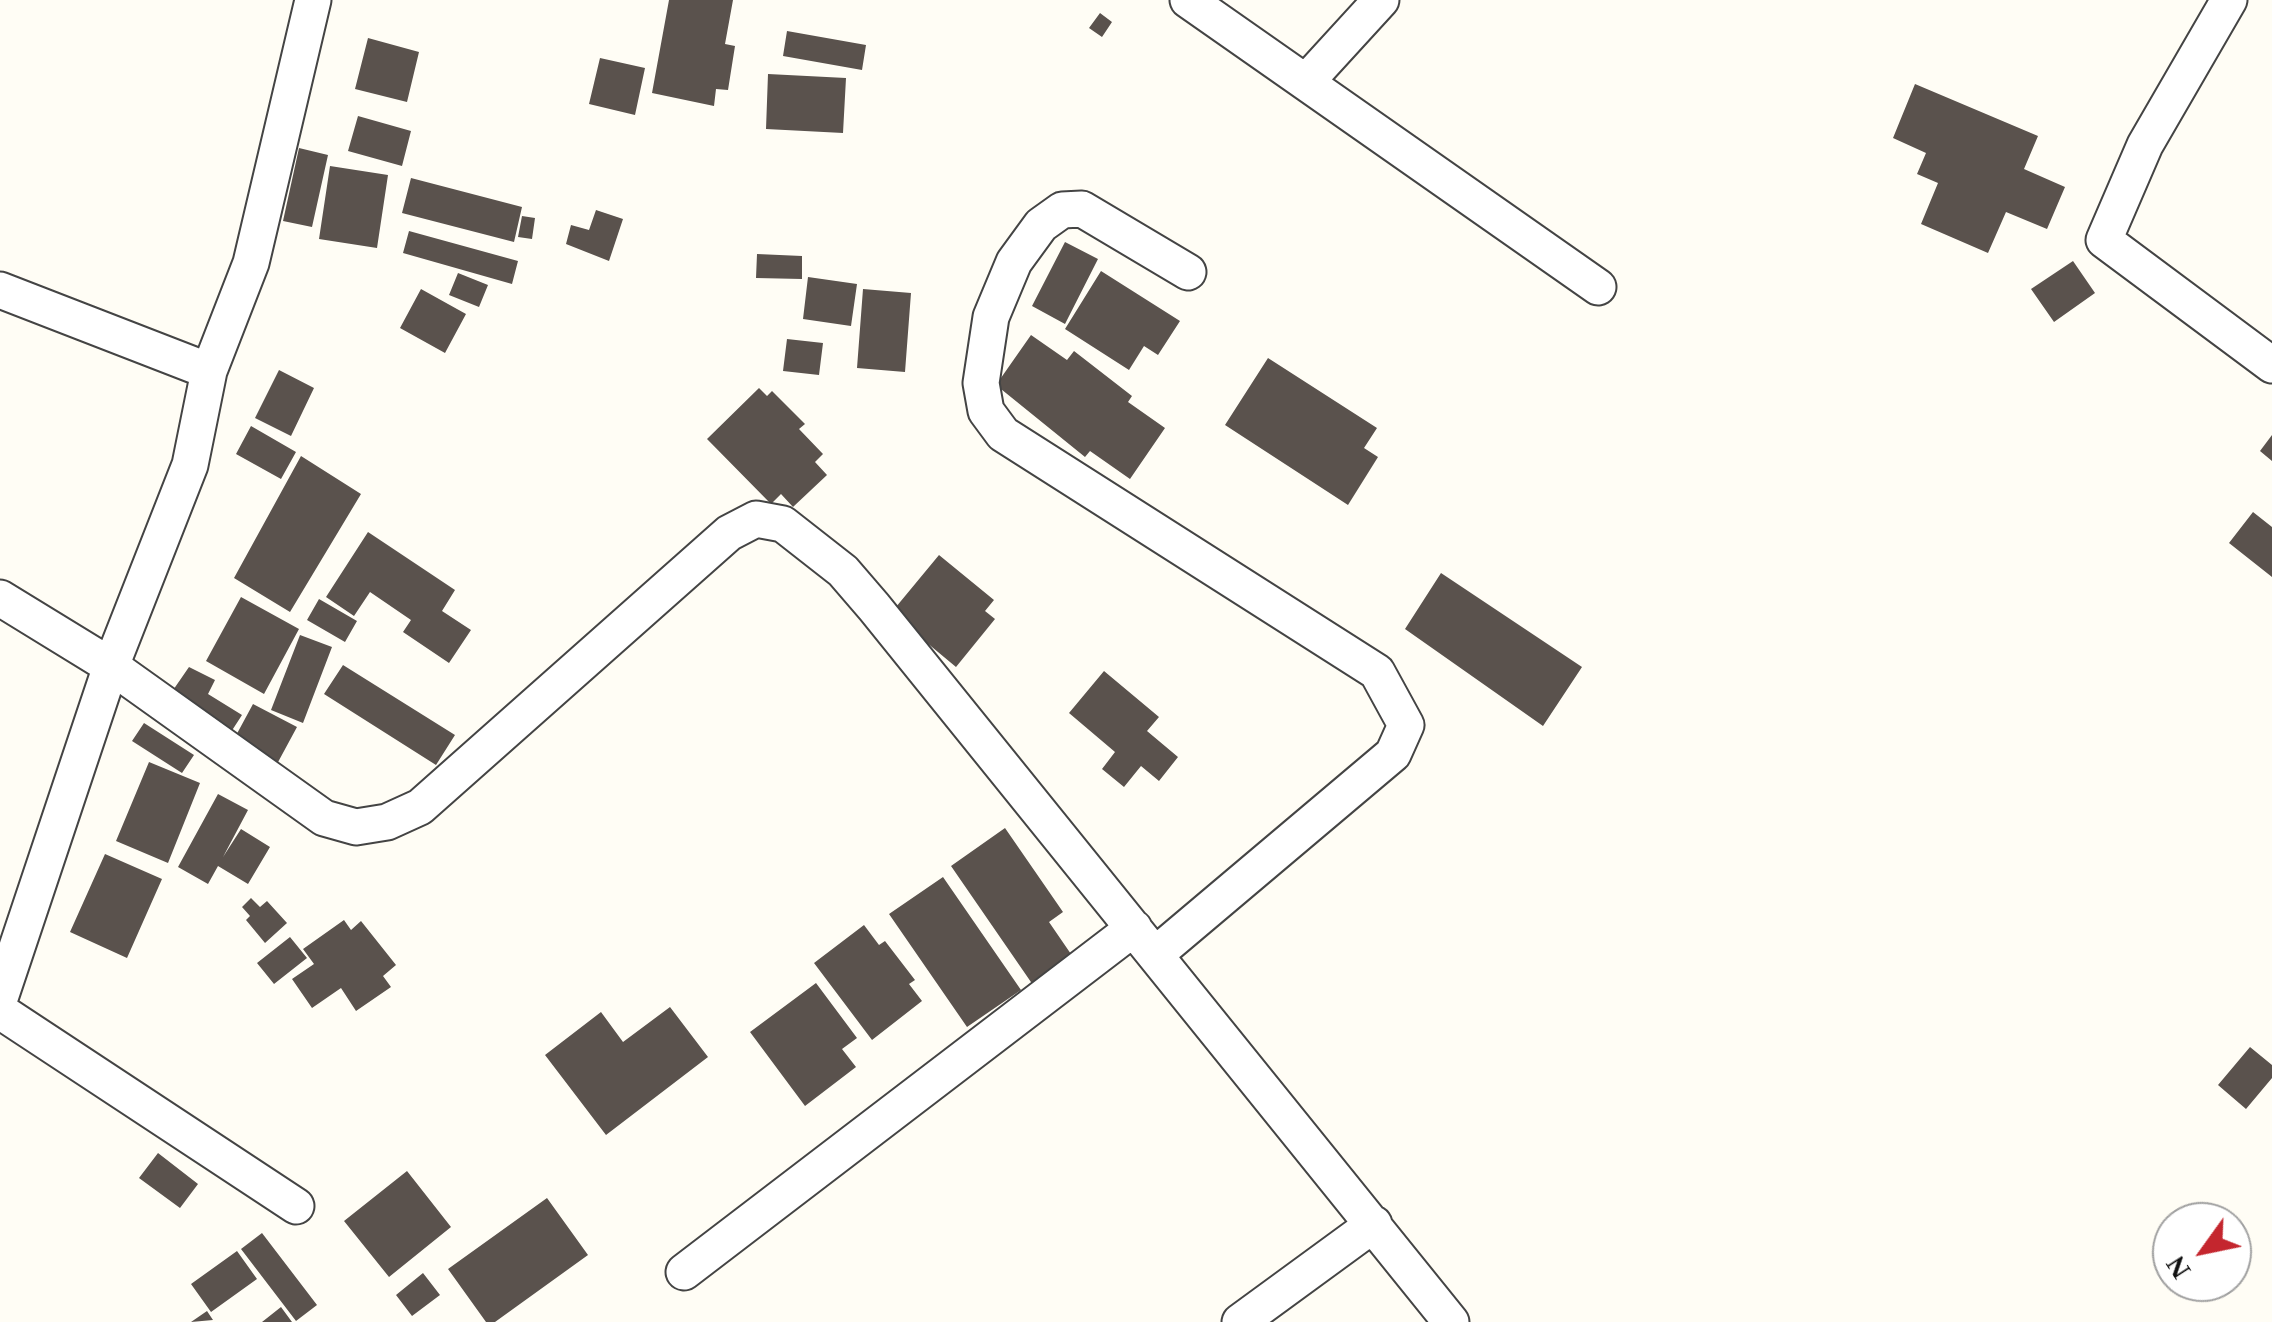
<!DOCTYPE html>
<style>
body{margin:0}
#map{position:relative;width:2272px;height:1322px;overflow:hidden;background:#fffdf5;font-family:Georgia,serif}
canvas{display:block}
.north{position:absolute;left:2152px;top:1202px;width:100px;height:100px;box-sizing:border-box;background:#fff;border:2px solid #a0a0a0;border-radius:50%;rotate:237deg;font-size:28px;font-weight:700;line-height:40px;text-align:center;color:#111}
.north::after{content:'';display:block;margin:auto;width:35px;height:45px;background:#c4262e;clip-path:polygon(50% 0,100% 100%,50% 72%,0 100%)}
</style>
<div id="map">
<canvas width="2272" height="1322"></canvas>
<div class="north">N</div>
</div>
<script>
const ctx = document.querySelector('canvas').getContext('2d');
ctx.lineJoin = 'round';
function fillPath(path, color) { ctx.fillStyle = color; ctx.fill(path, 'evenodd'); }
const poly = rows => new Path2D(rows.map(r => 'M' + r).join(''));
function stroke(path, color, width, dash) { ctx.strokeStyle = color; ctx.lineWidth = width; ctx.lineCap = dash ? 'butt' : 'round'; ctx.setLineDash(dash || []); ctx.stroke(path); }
const building = poly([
 [669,0,733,0,725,44,735,46,728,90,716,89,714,106,652,93],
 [1100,13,1112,22,1102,37,1089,28],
 [787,31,866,45,862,70,783,56],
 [368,38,419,52,407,102,355,89],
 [600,58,645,68,635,115,589,104],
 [768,74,846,78,843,133,766,129],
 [1915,84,2038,136,2024,169,2065,187,2047,229,2006,212,1988,253,1921,224,1938,183,1917,174,1926,153,1893,138],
 [358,116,411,131,402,166,348,151],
 [299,148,328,155,312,227,283,221],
 [330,166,388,175,377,248,319,239],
 [411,178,522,207,514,242,402,213],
 [596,210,623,219,609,261,566,244,571,225,589,230],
 [522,216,535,218,532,239,518,237],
 [409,231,518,261,512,284,403,253],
 [1065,242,1098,259,1065,324,1032,306],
 [757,254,802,256,802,279,756,278],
 [2073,261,2095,293,2054,322,2031,289],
 [1101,271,1180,321,1158,355,1144,346,1129,370,1065,329],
 [458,273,488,285,479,307,449,295],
 [808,277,857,284,851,326,803,319],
 [421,289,466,314,445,353,400,328],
 [863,289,911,293,905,372,857,368],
 [1031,335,1067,360,1074,351,1132,396,1128,402,1165,428,1130,479,1090,451,1085,457,996,385],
 [787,339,823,343,819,375,783,371],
 [1268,358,1377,428,1364,448,1378,457,1348,505,1225,425],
 [279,370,314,388,291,436,255,418],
 [759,388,767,396,772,391,805,424,799,429,823,454,815,462,827,475,793,507,781,494,771,504,707,439],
 [251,426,296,452,281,479,236,454],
 [2272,435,2272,461,2260,451],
 [301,456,361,494,290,612,234,578],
 [2253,512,2272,527,2272,577,2229,543],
 [368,532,455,590,442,611,471,630,449,663,403,632,411,620,370,592,354,616,326,597],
 [939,555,994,600,985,611,995,619,956,667,891,613],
 [1441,573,1582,667,1543,726,1405,629],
 [241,597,299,629,264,694,206,661],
 [319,599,357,621,345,642,307,620],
 [300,635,332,647,303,723,271,710],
 [343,665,455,735,436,765,324,694],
 [189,667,215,680,208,694,242,715,231,732,169,696],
 [1104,671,1159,717,1147,731,1178,757,1159,781,1141,766,1124,787,1102,769,1115,752,1069,713],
 [253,704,297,727,277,764,233,741],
 [144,723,194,755,182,773,132,741],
 [149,762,200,783,168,863,116,841],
 [218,794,248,810,223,857,241,829,270,847,248,884,218,866,208,884,178,867],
 [1005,828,1063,912,1049,922,1073,957,1033,985,951,866],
 [105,854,162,879,127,958,70,932],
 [943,877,1021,990,967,1027,889,914],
 [251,898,260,907,267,901,287,923,265,943,246,920,250,916,242,907],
 [344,920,351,930,361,921,396,965,383,976,391,987,356,1011,341,988,312,1008,292,979,314,964,303,949],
 [864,925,879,945,885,941,915,980,909,984,922,1001,872,1040,814,963],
 [290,937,307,958,274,984,257,963],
 [816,983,857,1038,842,1049,856,1067,805,1106,750,1032],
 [670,1007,708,1057,606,1135,545,1055,601,1012,623,1042],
 [2250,1047,2272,1065,2272,1078,2246,1109,2218,1085],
 [158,1153,198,1184,180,1208,139,1178],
 [407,1171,451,1227,389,1277,344,1221],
 [547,1198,588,1255,495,1322,486,1322,448,1269],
 [262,1233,317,1305,296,1321,241,1249],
 [237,1251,257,1279,211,1312,191,1284],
 [423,1273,440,1295,412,1316,396,1295],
 [281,1307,292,1322,262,1322],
 [207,1311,213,1320,191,1322]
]);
const minor = poly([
 [1188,0,1598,287],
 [2229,0,2145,145,2104,240,2272,365],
 [1306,82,1381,0],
 [0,290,209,371],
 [0,598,111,666,324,818,356,827,387,822,420,807,729,533,756,519,783,524,843,571,874,607,1451,1322],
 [1156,954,1393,754,1406,725,1377,672,1003,434,986,411,981,383,991,317,1014,262,1041,225,1062,210,1082,209,1188,272],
 [0,998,111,666,190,465,209,371,251,263,313,0],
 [0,1011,296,1206],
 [684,1272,1134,928],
 [1240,1322,1374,1224]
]);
fillPath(building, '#5a524d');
stroke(minor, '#444', 39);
stroke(minor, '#fff', 35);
</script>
